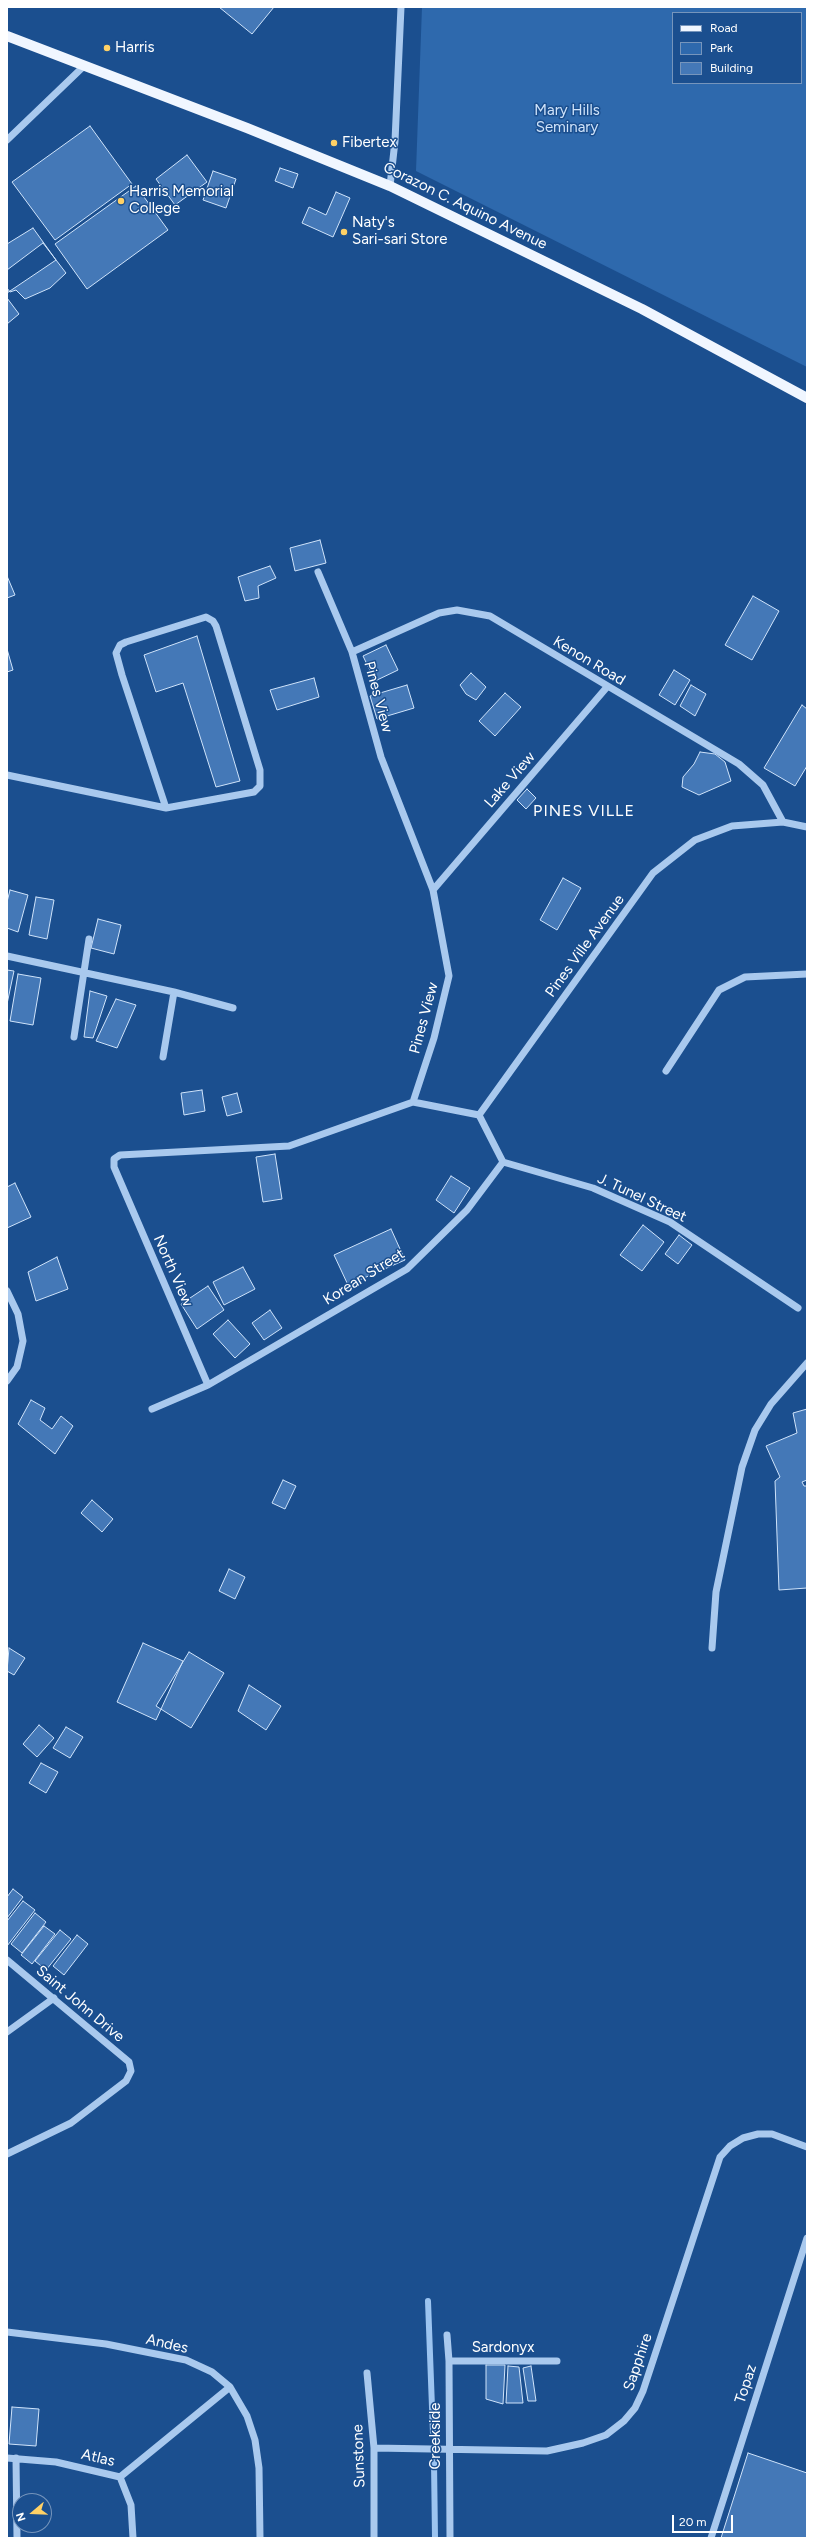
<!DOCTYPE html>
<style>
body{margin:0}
#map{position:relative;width:814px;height:2545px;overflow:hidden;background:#1b4f8f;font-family:Figtree,sans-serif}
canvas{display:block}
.frame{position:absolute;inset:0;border:8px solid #fff;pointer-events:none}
.legend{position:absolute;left:672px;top:12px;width:130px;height:72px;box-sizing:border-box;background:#1b4f8f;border:1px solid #7695bc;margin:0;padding:5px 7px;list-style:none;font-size:12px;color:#fff}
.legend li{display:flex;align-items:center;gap:8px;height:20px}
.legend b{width:20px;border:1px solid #7695bc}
.north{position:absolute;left:12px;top:2493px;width:40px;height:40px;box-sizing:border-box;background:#1b4f8f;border:1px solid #7695bc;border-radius:50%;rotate:251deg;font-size:11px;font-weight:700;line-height:16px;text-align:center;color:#fff}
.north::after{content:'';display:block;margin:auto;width:14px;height:18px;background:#ffd166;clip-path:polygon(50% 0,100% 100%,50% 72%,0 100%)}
.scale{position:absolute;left:672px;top:2515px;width:61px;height:18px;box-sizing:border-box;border:2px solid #fff;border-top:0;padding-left:5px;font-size:12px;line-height:14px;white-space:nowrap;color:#fff;-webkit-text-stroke:3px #1b4f8f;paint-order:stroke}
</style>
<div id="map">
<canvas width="814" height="2545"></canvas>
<div class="frame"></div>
<ul class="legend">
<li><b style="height:5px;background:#f0f6ff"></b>Road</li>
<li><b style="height:11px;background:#2e69ad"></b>Park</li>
<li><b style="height:11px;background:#4478b7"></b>Building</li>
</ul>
<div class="north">N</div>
<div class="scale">20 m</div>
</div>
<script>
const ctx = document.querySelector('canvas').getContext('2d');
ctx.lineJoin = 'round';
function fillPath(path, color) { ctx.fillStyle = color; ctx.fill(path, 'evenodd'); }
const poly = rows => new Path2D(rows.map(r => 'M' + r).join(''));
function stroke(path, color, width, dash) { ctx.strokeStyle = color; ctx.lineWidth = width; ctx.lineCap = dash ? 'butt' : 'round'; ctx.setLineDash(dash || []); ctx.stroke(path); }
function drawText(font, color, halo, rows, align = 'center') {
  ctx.font = font + ' Figtree,sans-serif'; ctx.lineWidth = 3; ctx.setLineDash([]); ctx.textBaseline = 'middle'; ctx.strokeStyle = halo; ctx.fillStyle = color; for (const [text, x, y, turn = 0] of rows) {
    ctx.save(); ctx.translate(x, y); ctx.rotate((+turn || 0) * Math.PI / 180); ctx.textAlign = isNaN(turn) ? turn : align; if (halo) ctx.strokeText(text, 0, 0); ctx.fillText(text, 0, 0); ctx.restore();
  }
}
const green = poly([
 [422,7,807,7,807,367,416,171],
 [673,13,801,13,801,83,673,83]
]);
const stream = poly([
 [428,2301,433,2434],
 [434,2462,435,2538]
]);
const building = poly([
 [219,7,274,7,252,34,219,7],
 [90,126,132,184,55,240,12,182,90,126],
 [187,155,207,182,175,205,156,179,187,155],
 [280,168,298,174,293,188,275,181,280,168],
 [213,171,236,179,226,208,203,200,213,171],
 [136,186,168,230,87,289,55,244,136,186],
 [336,192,350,198,333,237,302,223,309,207,326,215,336,192],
 [33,228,56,260,7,293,7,244,33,228],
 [43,243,66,273,50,288,25,299,16,290,10,292,7,288,7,270,43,243],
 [7,298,19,314,7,324,7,298],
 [320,540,326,563,295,571,290,548,320,540],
 [270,566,276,578,258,586,259,598,245,601,238,577,270,566],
 [7,576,15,595,7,598,7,576],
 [753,596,779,611,752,660,725,645,753,596],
 [197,636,240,781,216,787,183,683,156,692,144,655,197,636],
 [386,645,398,670,375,681,363,656,386,645],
 [7,649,13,670,7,672,7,649],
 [674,670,690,680,675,705,659,695,674,670],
 [471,673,486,687,476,700,466,694,460,685,471,673],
 [314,678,319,697,277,710,270,690,314,678],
 [407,685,414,708,377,719,370,696,407,685],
 [691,685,706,694,695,716,680,706,691,685],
 [505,693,521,707,495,736,479,721,505,693],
 [802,705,807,709,807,766,795,786,764,768,802,705],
 [700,752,715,754,725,762,731,781,699,795,682,787,683,777,694,764,700,752],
 [527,789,536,798,526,809,517,800,527,789],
 [563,878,581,888,557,930,540,920,563,878],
 [10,890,28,895,18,932,7,928,7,902,10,890],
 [36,897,54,900,47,939,29,935,36,897],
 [98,919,121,925,114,954,91,948,98,919],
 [7,970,14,971,7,1004,7,970],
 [18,974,41,978,33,1025,10,1021,18,974],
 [90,991,107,996,93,1038,84,1037,90,991],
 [116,999,136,1005,117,1048,96,1041,116,999],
 [202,1090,205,1111,184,1115,181,1093,202,1090],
 [237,1093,242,1112,227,1116,222,1097,237,1093],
 [275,1154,282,1199,263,1202,256,1157,275,1154],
 [451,1176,470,1188,454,1213,436,1200,451,1176],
 [15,1183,31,1217,7,1228,7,1187,15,1183],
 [643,1225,664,1242,642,1271,620,1255,643,1225],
 [391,1229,405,1260,348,1285,334,1255,391,1229],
 [679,1235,692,1245,678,1264,665,1254,679,1235],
 [57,1257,68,1289,36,1301,28,1272,57,1257],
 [243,1267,255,1289,224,1305,213,1282,243,1267],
 [208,1286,224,1310,197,1329,181,1304,208,1286],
 [270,1310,282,1328,264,1340,252,1323,270,1310],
 [228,1320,250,1344,235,1358,213,1334,228,1320],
 [31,1400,45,1408,40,1420,52,1429,61,1416,73,1426,55,1454,18,1424,31,1400],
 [807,1409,807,1480,802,1482,804,1486,807,1486,807,1588,779,1590,775,1481,780,1477,766,1446,797,1433,793,1413,807,1409],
 [283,1480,296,1486,285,1509,272,1503,283,1480],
 [92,1500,113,1519,102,1532,81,1513,92,1500],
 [229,1569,245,1577,235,1599,219,1591,229,1569],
 [143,1643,183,1661,156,1720,117,1702,143,1643],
 [9,1648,25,1658,14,1675,7,1671,9,1648],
 [189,1652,224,1673,191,1728,156,1706,189,1652],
 [249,1685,281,1706,266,1730,238,1711,249,1685],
 [39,1725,54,1738,37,1757,23,1744,39,1725],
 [66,1727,83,1737,70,1758,53,1748,66,1727],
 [41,1763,58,1772,46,1793,29,1783,41,1763],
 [13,1889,23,1897,7,1918,7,1897,13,1889],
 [23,1901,35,1910,7,1946,7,1921,23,1901],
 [35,1913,46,1922,22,1953,11,1944,35,1913],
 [44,1926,55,1934,32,1964,21,1955,44,1926],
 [60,1930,71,1939,46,1970,35,1961,60,1930],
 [77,1935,88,1944,64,1975,53,1966,77,1935],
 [486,2365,505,2365,503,2404,486,2399,486,2365],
 [508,2366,519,2367,523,2403,506,2403,508,2366],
 [531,2366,536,2401,528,2401,523,2368,531,2366],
 [12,2407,39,2409,36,2446,9,2444,12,2407],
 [748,2453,807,2473,807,2538,721,2538,748,2453]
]);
const minor = poly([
 [7,140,84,66],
 [390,186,395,141,401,7],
 [352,652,439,613,457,610,490,616,739,764,763,785,783,822],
 [7,775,166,808,254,792,260,786,260,770,216,626,213,621,206,617,126,642,120,645,116,653,122,675,166,808],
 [433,890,607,687],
 [7,956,174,992,233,1008],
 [74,1037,89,939],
 [163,1057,174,992],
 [666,1071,719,990,745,977,807,974],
 [413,1102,479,1115],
 [479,1115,653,873,695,840,732,826,783,822,807,827],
 [479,1115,503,1162],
 [503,1162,593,1188,670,1222,798,1308],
 [7,1291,18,1314,23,1341,17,1367,7,1381],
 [208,1385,114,1167,114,1159,120,1155,289,1146,413,1102,434,1038,449,976,433,890,381,757,352,652,318,572],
 [152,1409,208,1385,407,1269,467,1210,503,1162],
 [712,1648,716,1592,742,1467,755,1430,771,1404,807,1363],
 [7,1960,129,2062,131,2071,126,2081,71,2123,7,2154],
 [7,2032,54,1998],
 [7,2332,106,2344,186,2360,212,2372,230,2387,247,2416,255,2440,259,2468,260,2538],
 [447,2335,449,2361,450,2538],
 [449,2361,557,2361],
 [367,2373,374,2448,374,2538],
 [374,2448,547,2451,583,2443,606,2435,624,2421,635,2408,643,2391,720,2157,730,2146,743,2138,758,2134,772,2134,807,2147],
 [7,2458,56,2462,120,2477,131,2505,133,2538],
 [16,2458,17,2538],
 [120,2477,230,2387],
 [711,2538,807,2238]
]);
const major = poly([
 [7,36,247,128,390,186,642,309,807,398]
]);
const markers = [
 [107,48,4,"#ffd166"],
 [334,143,4,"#ffd166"],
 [121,201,4,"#ffd166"],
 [344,232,4,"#ffd166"]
];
const poiNames = [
 ["Harris",115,48],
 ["Fibertex",342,143],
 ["Harris Memorial",129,192],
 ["College",129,209],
 ["Naty's",352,223],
 ["Sari-sari Store",352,240]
];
const parkNames = [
 ["Mary Hills",567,111],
 ["Seminary",567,128]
];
const streetNames = [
 ["Corazon C. Aquino Avenue",465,206,26],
 ["Kenon Road",589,661,31],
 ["Pines View",378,697,75],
 ["Lake View",510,780,-49],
 ["Pines Ville Avenue",585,946,-54],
 ["Pines View",424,1018,-75],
 ["J. Tunel Street",642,1198,25],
 ["North View",173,1271,66],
 ["Korean Street",364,1277,-32],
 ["Saint John Drive",80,2004,40],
 ["Andes",167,2344,13],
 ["Sardonyx",503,2348],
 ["Sapphire",638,2362,-71],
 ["Topaz",746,2384,-72],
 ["Creekside",436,2436,-90],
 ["Sunstone",359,2456,-92],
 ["Atlas",98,2458,13]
];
const neighbourhoodNames = [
 ["PINES VILLE",584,811]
];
fillPath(green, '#2e69ad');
stroke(stream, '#9cc4f0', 6);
fillPath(building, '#4478b7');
stroke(building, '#cfe3fa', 1);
stroke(minor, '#a9c9ee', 7);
stroke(major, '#f0f6ff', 10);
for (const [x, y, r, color] of markers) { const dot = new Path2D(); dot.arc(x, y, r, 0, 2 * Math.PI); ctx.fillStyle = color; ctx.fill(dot); stroke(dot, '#1b4f8f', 1.5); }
drawText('15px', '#fff', '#1b4f8f', poiNames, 'left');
drawText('15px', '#cfe3fa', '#1b4f8f', parkNames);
drawText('15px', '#fff', '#1b4f8f', streetNames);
ctx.letterSpacing = '1px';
drawText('16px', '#fff', '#1b4f8f', neighbourhoodNames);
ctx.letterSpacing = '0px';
</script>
